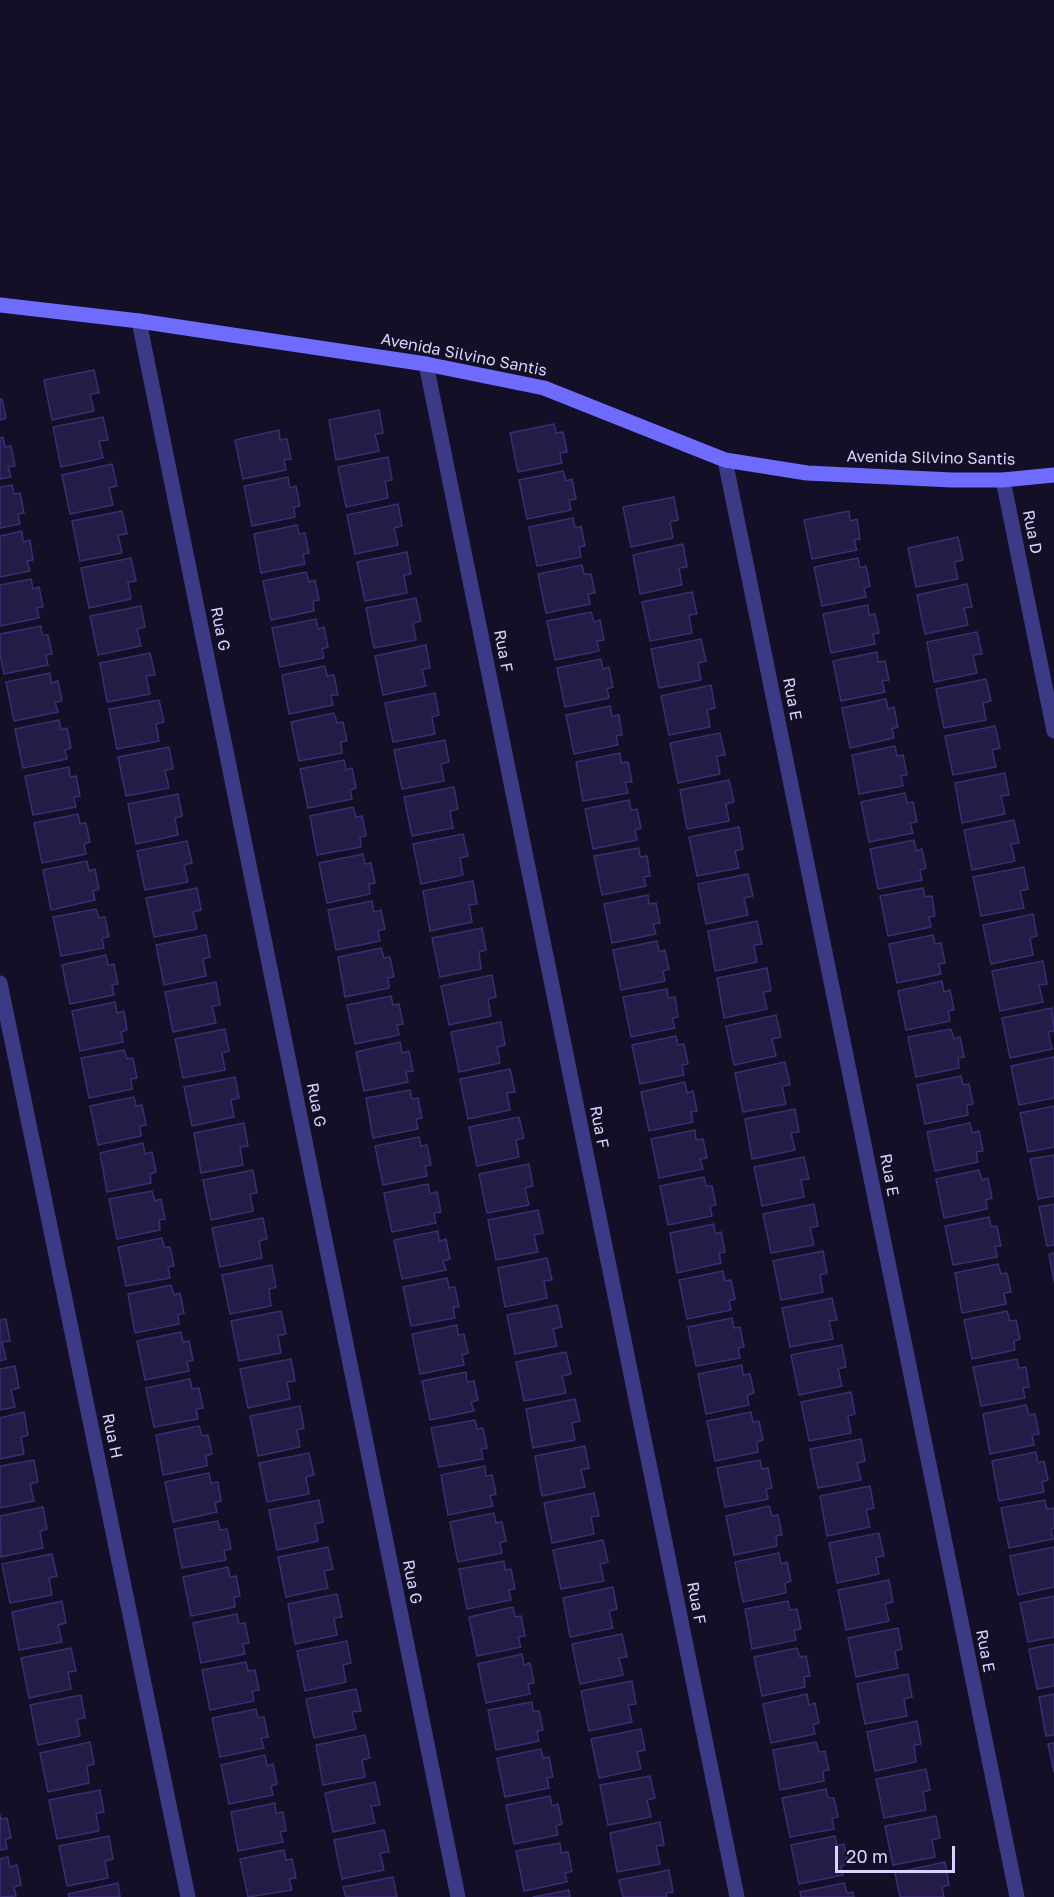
<!DOCTYPE html>
<style>
body{margin:0}
#map{position:relative;width:1054px;height:1897px;overflow:hidden;background:#130f26;font-family:"Golos Text",sans-serif}
canvas{display:block}
.scale{position:absolute;left:835px;top:1846px;width:120px;height:27px;box-sizing:border-box;border:3px solid #d9d4ff;border-top:0;padding-left:8px;font-size:18px;line-height:21px;white-space:nowrap;color:#d9d4ff;-webkit-text-stroke:4px #130f26;paint-order:stroke}
</style>
<div id="map">
<canvas width="1054" height="1897"></canvas>
<div class="scale">20 m</div>
</div>
<script>
const ctx = document.querySelector('canvas').getContext('2d');
ctx.lineJoin = 'round';
function fillPath(path, color) { ctx.fillStyle = color; ctx.fill(path, 'evenodd'); }
const poly = rows => new Path2D(rows.map(r => 'M' + r).join(''));
function stroke(path, color, width, dash) { ctx.strokeStyle = color; ctx.lineWidth = width; ctx.lineCap = dash ? 'butt' : 'round'; ctx.setLineDash(dash || []); ctx.stroke(path); }
function drawText(font, color, halo, rows, align = 'center') {
  ctx.font = font + ' "Golos Text",sans-serif'; ctx.lineWidth = 4.5; ctx.setLineDash([]); ctx.textBaseline = 'middle'; ctx.strokeStyle = halo; ctx.fillStyle = color; for (const [text, x, y, turn = 0] of rows) {
    ctx.save(); ctx.translate(x, y); ctx.rotate((+turn || 0) * Math.PI / 180); ctx.textAlign = isNaN(turn) ? turn : align; if (halo) ctx.strokeText(text, 0, 0); ctx.fillText(text, 0, 0); ctx.restore();
  }
}
const building = poly([
 [94,370,99,393,90,394,94,411,52,420,44,380,94,370],
 [0,399,2,399,6,418,0,420,0,399],
 [379,410,383,433,375,434,379,451,336,460,329,420,379,410],
 [103,417,108,440,99,441,103,458,61,467,53,427,103,417],
 [554,424,556,433,563,432,567,452,560,453,562,463,518,472,510,433,554,424],
 [279,430,280,440,287,439,291,459,284,460,286,470,243,479,235,440,279,430],
 [3,437,5,447,11,446,15,466,8,467,11,477,0,479,0,438,3,437],
 [388,457,392,480,385,481,388,498,346,507,338,467,388,457],
 [112,464,117,486,109,488,113,505,70,514,62,475,112,464],
 [563,471,566,481,572,479,576,499,569,500,571,510,527,519,519,480,563,471],
 [288,477,290,488,296,486,300,506,294,507,295,517,252,526,244,486,288,477],
 [12,485,14,494,20,493,24,513,18,514,20,524,0,528,0,487,12,485],
 [674,497,678,520,670,522,673,538,631,547,623,507,674,497],
 [398,504,402,526,394,528,398,545,355,554,347,515,398,504],
 [122,511,127,534,118,535,122,553,80,561,72,521,122,511],
 [849,511,850,521,857,519,860,539,854,540,857,550,812,559,804,520,849,511],
 [573,518,575,528,581,526,585,546,579,547,581,557,537,566,529,527,573,518],
 [297,525,299,534,305,533,309,553,303,554,305,564,261,573,254,534,297,525],
 [22,531,23,542,30,540,33,560,27,561,30,571,0,577,0,536,22,531],
 [958,537,963,560,954,562,958,579,916,587,908,548,958,537],
 [683,544,687,567,679,568,682,585,640,594,633,555,683,544],
 [407,552,411,574,404,575,407,593,365,601,357,562,407,552],
 [131,558,136,581,128,582,131,599,89,608,81,568,131,558],
 [858,558,860,568,866,566,870,586,864,588,866,597,822,606,814,567,858,558],
 [582,565,584,574,591,574,595,593,588,594,590,604,546,613,538,574,582,565],
 [306,572,309,582,315,580,319,600,313,601,314,611,271,620,263,581,306,572],
 [31,579,33,589,39,587,43,607,37,608,39,618,0,626,0,585,31,579],
 [967,584,972,607,964,608,968,625,925,634,917,595,967,584],
 [692,592,697,614,689,615,692,633,650,641,642,602,692,592],
 [416,598,421,621,413,623,416,640,374,648,366,608,416,598],
 [868,605,869,615,875,614,879,633,873,634,875,644,831,653,823,614,868,605],
 [141,606,145,627,137,629,141,646,98,655,90,616,141,606],
 [591,612,594,622,600,620,604,640,597,641,599,651,555,660,547,621,591,612],
 [316,619,318,629,324,627,328,647,322,649,324,658,280,667,272,628,316,619],
 [41,626,42,635,48,635,52,654,46,655,48,665,4,674,0,654,0,634,41,626],
 [977,632,982,654,973,655,977,673,934,682,927,642,977,632],
 [701,639,706,661,698,663,701,680,659,688,651,649,701,639],
 [426,645,430,668,422,669,426,686,383,695,375,656,426,645],
 [877,652,878,662,885,661,889,680,882,681,885,692,841,701,833,661,877,652],
 [150,653,155,675,146,676,150,694,107,702,100,663,150,653],
 [601,659,603,669,609,667,613,687,607,689,609,698,565,707,557,668,601,659],
 [325,666,327,676,334,675,338,695,331,695,333,705,289,714,282,675,325,666],
 [50,673,51,683,58,681,62,701,55,702,58,712,14,721,6,682,50,673],
 [986,679,991,701,983,703,986,720,944,728,936,689,986,679],
 [711,685,715,708,707,710,710,727,669,735,661,696,711,685],
 [435,693,439,715,432,717,435,734,393,742,385,703,435,693],
 [886,699,888,709,894,707,898,727,892,729,894,738,850,748,842,708,886,699],
 [159,700,164,722,156,724,159,741,117,749,109,709,159,700],
 [610,706,612,716,619,715,622,735,616,736,618,745,574,754,566,715,610,706],
 [334,713,337,723,343,722,347,741,341,742,342,753,299,761,291,722,334,713],
 [59,720,61,730,67,728,71,748,65,750,67,759,23,768,15,729,59,720],
 [995,726,1000,748,992,750,996,767,953,775,945,736,995,726],
 [720,733,725,755,717,756,720,774,678,783,670,743,720,733],
 [445,740,449,762,441,764,444,781,402,789,394,750,445,740],
 [895,746,897,756,903,755,907,775,901,776,903,786,859,794,852,755,895,746],
 [169,747,173,769,165,770,169,788,126,796,118,757,169,747],
 [620,753,621,763,628,762,632,782,625,782,628,793,583,801,576,762,620,753],
 [344,760,346,770,352,768,356,788,350,790,352,799,308,808,300,769,344,760],
 [69,767,70,777,76,776,80,796,74,797,76,807,33,815,25,776,69,767],
 [1005,773,1009,795,1001,796,1005,814,962,823,955,783,1005,773],
 [729,780,734,802,726,804,729,821,687,829,680,790,729,780],
 [454,787,458,809,450,811,453,828,412,836,404,797,454,787],
 [905,793,907,803,913,802,917,822,910,823,913,833,869,842,861,802,905,793],
 [178,794,182,816,175,818,178,835,136,844,128,804,178,794],
 [629,800,631,810,637,809,641,828,635,830,637,840,593,849,585,809,629,800],
 [353,807,356,817,362,816,366,836,360,837,361,847,317,855,310,816,353,807],
 [78,814,80,824,86,823,90,842,84,844,86,854,42,863,34,823,78,814],
 [1014,820,1019,843,1011,844,1015,861,972,870,964,830,1014,820],
 [739,827,743,849,735,851,739,868,697,876,689,837,739,827],
 [463,834,468,856,460,858,463,875,421,884,413,844,463,834],
 [914,840,916,851,922,849,926,868,920,870,922,880,878,889,870,849,914,840],
 [187,841,192,863,184,865,188,882,145,890,137,851,187,841],
 [639,848,640,857,647,856,650,876,644,877,646,886,602,895,594,856,639,848],
 [363,854,365,864,371,863,375,883,369,884,370,894,327,903,319,863,363,854],
 [87,861,89,871,95,869,99,889,93,891,95,900,51,910,43,870,87,861],
 [1024,867,1028,889,1020,891,1024,908,981,916,973,877,1024,867],
 [748,874,753,896,744,898,748,915,706,924,698,884,748,874],
 [473,881,477,904,469,905,472,922,430,931,423,891,473,881],
 [197,888,201,910,193,912,197,929,154,937,146,898,197,888],
 [923,888,925,897,932,896,935,916,929,917,931,927,888,936,880,896,923,888],
 [648,895,649,904,656,903,660,923,653,924,656,934,612,943,604,904,648,895],
 [372,901,374,912,381,910,385,929,378,931,380,941,336,950,328,910,372,901],
 [96,909,99,918,105,917,109,937,102,938,104,948,61,956,53,917,96,909],
 [1033,914,1037,936,1030,938,1033,955,991,964,983,925,1033,914],
 [757,921,762,944,754,945,757,962,715,971,708,931,757,921],
 [482,928,486,950,479,952,481,969,440,977,432,938,482,928],
 [206,935,210,957,203,959,206,976,164,985,156,945,206,935],
 [933,935,935,944,941,943,945,963,939,964,941,974,897,983,889,944,933,935],
 [657,941,659,952,665,950,669,969,663,971,665,981,621,990,613,950,657,941],
 [381,948,384,958,390,957,394,977,388,978,389,988,345,997,338,957,381,948],
 [106,955,108,965,114,964,118,984,112,985,114,995,70,1004,62,965,106,955],
 [1043,961,1047,984,1039,985,1043,1002,1000,1011,992,971,1043,961],
 [767,968,771,991,763,992,767,1009,724,1018,717,978,767,968],
 [492,975,496,997,488,999,491,1016,449,1025,441,986,492,975],
 [942,981,944,992,950,990,954,1010,948,1011,950,1021,906,1030,898,991,942,981],
 [216,982,220,1005,212,1006,216,1023,173,1032,165,992,216,982],
 [667,989,668,998,675,997,678,1017,672,1018,675,1028,631,1037,623,997,667,989],
 [391,996,393,1005,399,1004,403,1024,397,1025,399,1035,355,1044,347,1005,391,996],
 [115,1002,117,1013,124,1011,127,1030,121,1032,123,1042,80,1051,72,1011,115,1002],
 [1052,1008,1054,1031,1048,1032,1052,1049,1010,1058,1002,1018,1052,1008],
 [776,1015,781,1037,772,1039,776,1056,734,1065,726,1026,776,1015],
 [501,1022,505,1045,497,1047,500,1063,459,1072,451,1032,501,1022],
 [225,1029,229,1051,222,1053,225,1070,183,1078,175,1039,225,1029],
 [951,1029,954,1039,960,1037,964,1057,958,1058,959,1068,916,1077,908,1037,951,1029],
 [676,1036,678,1045,684,1044,688,1064,682,1065,684,1075,640,1084,632,1045,676,1036],
 [400,1042,402,1053,409,1051,413,1071,406,1072,408,1082,364,1091,356,1052,400,1042],
 [124,1050,127,1059,133,1058,137,1078,131,1079,132,1089,89,1098,81,1058,124,1050],
 [1054,1057,1054,1098,1019,1105,1011,1066,1054,1057],
 [785,1062,790,1085,782,1086,786,1104,743,1112,735,1073,785,1062],
 [510,1069,515,1092,507,1093,510,1110,468,1119,460,1079,510,1069],
 [961,1076,963,1085,969,1084,973,1104,967,1105,968,1115,925,1124,917,1085,961,1076],
 [235,1077,239,1098,231,1100,234,1117,192,1126,184,1087,235,1077],
 [685,1082,687,1093,693,1091,697,1111,691,1112,693,1122,649,1131,641,1092,685,1082],
 [410,1090,412,1099,418,1098,422,1118,416,1119,418,1129,373,1138,366,1098,410,1090],
 [134,1097,136,1106,142,1105,146,1125,140,1126,141,1136,98,1145,90,1106,134,1097],
 [1054,1106,1054,1147,1028,1152,1020,1113,1054,1106],
 [795,1109,799,1132,791,1133,795,1150,752,1159,745,1119,795,1109],
 [519,1117,524,1138,516,1140,519,1157,477,1166,469,1127,519,1117],
 [244,1123,248,1146,240,1147,243,1165,201,1173,194,1133,244,1123],
 [970,1123,972,1133,979,1131,983,1151,976,1152,978,1162,935,1171,927,1132,970,1123],
 [695,1130,696,1140,703,1139,707,1158,700,1159,703,1169,659,1178,651,1139,695,1130],
 [419,1137,421,1146,427,1145,431,1165,425,1166,427,1176,383,1185,375,1146,419,1137],
 [143,1143,145,1154,152,1152,156,1172,150,1174,151,1183,107,1192,100,1153,143,1143],
 [1054,1155,1054,1196,1038,1199,1030,1159,1054,1155],
 [804,1157,809,1179,801,1180,804,1197,762,1206,754,1167,804,1157],
 [529,1164,533,1186,525,1188,529,1205,487,1213,479,1174,529,1164],
 [253,1170,257,1193,250,1194,253,1211,211,1220,203,1180,253,1170],
 [979,1170,982,1180,988,1178,992,1198,986,1200,987,1209,944,1218,936,1179,979,1170],
 [704,1177,706,1186,712,1186,716,1205,710,1206,712,1216,668,1225,660,1186,704,1177],
 [428,1184,430,1194,437,1192,441,1212,434,1213,436,1223,392,1232,384,1193,428,1184],
 [152,1191,155,1201,161,1199,165,1219,159,1220,160,1230,117,1239,109,1199,152,1191],
 [814,1204,818,1226,810,1228,814,1245,771,1253,763,1214,814,1204],
 [1054,1204,1054,1245,1047,1246,1039,1207,1054,1204],
 [538,1210,543,1233,534,1235,538,1252,496,1260,488,1220,538,1210],
 [989,1217,991,1227,997,1226,1001,1246,995,1246,997,1257,953,1265,945,1226,989,1217],
 [263,1218,267,1239,259,1241,262,1258,220,1267,212,1228,263,1218],
 [714,1224,715,1234,721,1232,725,1252,719,1253,721,1263,677,1273,670,1233,714,1224],
 [438,1231,439,1241,446,1239,450,1259,443,1261,446,1270,402,1279,394,1240,438,1231],
 [162,1238,164,1247,170,1247,174,1266,168,1267,170,1278,126,1286,118,1247,162,1238],
 [823,1251,827,1273,820,1275,823,1292,781,1300,773,1261,823,1251],
 [1054,1253,1054,1282,1049,1254,1054,1253],
 [547,1258,552,1280,544,1281,547,1298,505,1307,498,1268,547,1258],
 [998,1264,1001,1274,1007,1273,1011,1292,1004,1293,1006,1304,962,1313,955,1273,998,1264],
 [272,1265,276,1287,269,1289,271,1306,230,1314,222,1275,272,1265],
 [723,1271,725,1281,731,1280,735,1299,729,1301,731,1310,687,1319,679,1280,723,1271],
 [447,1278,449,1288,455,1287,459,1307,453,1307,455,1318,411,1326,403,1287,447,1278],
 [171,1285,174,1295,180,1293,184,1313,178,1315,179,1324,135,1333,128,1294,171,1285],
 [832,1298,837,1320,829,1321,833,1339,790,1347,782,1308,832,1298],
 [557,1305,562,1327,553,1329,557,1346,515,1354,507,1315,557,1305],
 [281,1311,286,1334,278,1336,281,1353,239,1361,231,1321,281,1311],
 [1007,1311,1010,1321,1016,1320,1020,1339,1014,1341,1015,1350,972,1359,964,1320,1007,1311],
 [732,1318,734,1328,740,1327,744,1347,738,1348,740,1358,696,1366,688,1327,732,1318],
 [6,1319,10,1341,2,1342,6,1359,0,1361,0,1320,6,1319],
 [457,1325,458,1335,464,1334,468,1353,462,1355,464,1365,420,1374,412,1334,457,1325],
 [181,1332,183,1342,189,1341,193,1360,187,1362,189,1371,145,1380,137,1341,181,1332],
 [842,1345,846,1367,838,1369,842,1386,799,1395,791,1355,842,1345],
 [566,1352,571,1374,562,1376,566,1393,524,1401,516,1362,566,1352],
 [291,1359,295,1381,287,1382,290,1399,248,1408,240,1369,291,1359],
 [1017,1359,1019,1368,1026,1367,1029,1387,1023,1388,1025,1398,981,1406,973,1367,1017,1359],
 [742,1365,743,1375,750,1374,754,1393,747,1395,749,1405,706,1414,698,1374,742,1365],
 [15,1366,19,1388,11,1390,15,1407,0,1410,0,1369,15,1366],
 [466,1372,467,1382,474,1381,478,1400,471,1402,474,1411,430,1420,422,1381,466,1372],
 [190,1379,192,1389,199,1388,203,1408,196,1409,198,1419,154,1427,146,1388,190,1379],
 [851,1392,855,1414,848,1416,851,1433,809,1441,801,1402,851,1392],
 [575,1399,580,1421,572,1423,575,1440,533,1448,526,1409,575,1399],
 [1026,1405,1029,1415,1035,1414,1039,1434,1032,1435,1034,1445,990,1454,983,1414,1026,1405],
 [300,1406,304,1428,297,1430,300,1447,258,1456,250,1416,300,1406],
 [24,1412,28,1435,21,1437,24,1454,0,1459,0,1418,24,1412],
 [751,1412,753,1422,759,1421,763,1440,757,1442,758,1452,715,1461,707,1421,751,1412],
 [475,1420,477,1429,483,1428,487,1448,481,1449,483,1459,439,1467,431,1428,475,1420],
 [199,1426,202,1436,208,1435,212,1454,206,1456,207,1466,163,1475,156,1435,199,1426],
 [861,1439,865,1461,857,1463,861,1480,818,1488,810,1449,861,1439],
 [585,1446,589,1468,581,1470,585,1487,542,1496,535,1456,585,1446],
 [1036,1452,1038,1463,1044,1461,1048,1480,1042,1482,1044,1492,999,1501,992,1461,1036,1452],
 [309,1453,314,1475,306,1477,309,1494,267,1502,259,1463,309,1453],
 [34,1460,38,1482,30,1484,34,1501,0,1508,0,1466,34,1460],
 [760,1460,762,1469,768,1468,772,1488,766,1489,768,1499,725,1507,717,1468,760,1460],
 [485,1466,486,1476,492,1475,496,1494,490,1496,493,1506,448,1515,441,1475,485,1466],
 [209,1473,211,1483,218,1482,221,1501,215,1503,217,1512,173,1522,165,1482,209,1473],
 [870,1486,874,1508,866,1510,870,1527,827,1536,820,1496,870,1486],
 [594,1493,599,1516,591,1517,594,1534,552,1543,544,1503,594,1493],
 [319,1500,323,1522,315,1524,318,1541,277,1550,269,1510,319,1500],
 [1045,1500,1047,1509,1054,1508,1054,1528,1051,1529,1053,1539,1009,1548,1001,1508,1045,1500],
 [769,1506,772,1516,778,1515,782,1535,776,1536,777,1546,734,1555,726,1516,769,1506],
 [43,1507,47,1529,40,1531,43,1548,1,1557,0,1516,43,1507],
 [494,1513,496,1523,502,1522,506,1541,500,1543,502,1553,458,1562,450,1522,494,1513],
 [218,1521,220,1530,227,1529,231,1549,224,1550,226,1560,182,1568,174,1529,218,1521],
 [879,1533,884,1556,876,1557,879,1574,837,1583,829,1543,879,1533],
 [603,1540,608,1562,600,1564,604,1581,561,1589,553,1550,603,1540],
 [328,1547,333,1569,324,1571,328,1588,286,1597,278,1557,328,1547],
 [1054,1547,1054,1587,1018,1595,1010,1556,1054,1547],
 [779,1553,781,1564,787,1562,791,1581,785,1583,786,1593,743,1602,735,1562,779,1553],
 [52,1554,57,1576,49,1578,52,1595,10,1603,2,1564,52,1554],
 [504,1561,505,1570,511,1569,515,1589,509,1590,511,1600,467,1609,459,1569,504,1561],
 [228,1567,230,1577,236,1576,240,1596,234,1597,235,1607,191,1616,183,1577,228,1567],
 [889,1580,893,1602,885,1604,889,1621,846,1630,838,1590,889,1580],
 [613,1587,617,1609,609,1611,613,1628,570,1637,563,1598,613,1587],
 [337,1594,342,1617,334,1618,337,1635,295,1644,288,1604,337,1594],
 [1054,1596,1054,1637,1028,1642,1020,1603,1054,1596],
 [62,1601,66,1623,58,1625,62,1642,19,1650,12,1612,62,1601],
 [788,1601,790,1610,797,1609,801,1629,794,1630,796,1640,752,1649,745,1609,788,1601],
 [513,1607,515,1617,521,1616,525,1636,518,1637,521,1647,477,1656,469,1617,513,1607],
 [237,1614,239,1624,245,1623,249,1643,243,1644,245,1654,201,1663,193,1623,237,1614],
 [898,1628,902,1649,895,1651,898,1668,856,1677,848,1638,898,1628],
 [622,1634,627,1657,619,1658,623,1675,580,1684,572,1644,622,1634],
 [347,1641,351,1663,343,1665,346,1682,305,1691,297,1651,347,1641],
 [1054,1644,1054,1686,1037,1689,1029,1649,1054,1644],
 [71,1648,76,1671,68,1672,71,1689,29,1698,21,1658,71,1648],
 [797,1648,800,1657,806,1656,810,1676,804,1677,805,1687,762,1696,754,1657,797,1648],
 [522,1654,524,1665,530,1663,534,1683,528,1684,530,1694,486,1703,478,1664,522,1654],
 [246,1662,248,1671,255,1670,259,1690,252,1691,254,1701,210,1710,202,1670,246,1662],
 [908,1674,912,1697,904,1699,907,1716,865,1724,857,1684,908,1674],
 [632,1681,636,1704,628,1705,632,1722,589,1731,581,1691,632,1681],
 [356,1689,361,1711,352,1712,356,1729,314,1738,306,1699,356,1689],
 [807,1694,809,1705,815,1703,819,1723,813,1725,815,1734,771,1743,763,1704,807,1694],
 [1054,1694,1054,1735,1046,1736,1039,1697,1054,1694],
 [81,1695,85,1718,77,1719,80,1736,38,1745,30,1705,81,1695],
 [532,1702,533,1711,539,1711,543,1730,537,1731,539,1741,496,1750,488,1710,532,1702],
 [256,1709,258,1718,264,1717,268,1737,261,1738,264,1748,220,1757,212,1718,256,1709],
 [917,1721,921,1744,914,1745,916,1762,875,1771,867,1732,917,1721],
 [641,1729,645,1750,637,1752,641,1769,599,1778,591,1739,641,1729],
 [365,1735,370,1758,362,1760,365,1777,323,1785,316,1745,365,1735],
 [90,1742,94,1764,87,1766,89,1783,48,1792,40,1753,90,1742],
 [816,1742,819,1752,825,1751,829,1770,823,1771,824,1781,780,1790,773,1750,816,1742],
 [1054,1743,1054,1772,1048,1744,1054,1743],
 [541,1749,543,1758,549,1757,553,1777,547,1778,549,1788,505,1797,497,1758,541,1749],
 [265,1755,267,1766,273,1764,277,1784,271,1786,273,1795,229,1804,221,1765,265,1755],
 [926,1769,930,1790,923,1792,926,1810,884,1818,876,1779,926,1769],
 [650,1776,655,1798,647,1800,651,1817,608,1825,600,1785,650,1776],
 [375,1782,380,1805,371,1806,375,1823,333,1832,325,1793,375,1782],
 [826,1789,828,1798,834,1798,838,1817,832,1818,834,1829,790,1837,782,1798,826,1789],
 [100,1790,104,1812,96,1813,99,1831,57,1839,49,1800,100,1790],
 [550,1796,552,1806,558,1804,562,1824,556,1826,558,1835,514,1844,506,1805,550,1796],
 [275,1803,276,1813,283,1812,286,1831,280,1832,283,1842,238,1851,231,1812,275,1803],
 [0,1815,1,1819,7,1818,11,1838,5,1839,7,1849,0,1850,0,1815],
 [936,1816,940,1838,932,1840,935,1857,893,1865,885,1826,936,1816],
 [660,1822,664,1845,656,1846,660,1864,617,1872,610,1833,660,1822],
 [384,1830,389,1852,380,1853,384,1870,342,1879,334,1840,384,1830],
 [109,1836,113,1859,105,1861,108,1878,67,1886,59,1846,109,1836],
 [835,1836,837,1846,844,1844,848,1864,841,1866,843,1875,799,1884,791,1845,835,1836],
 [560,1843,561,1853,568,1852,572,1871,565,1873,567,1882,524,1891,516,1851,560,1843],
 [284,1850,286,1860,292,1859,296,1878,289,1879,292,1890,248,1897,240,1859,284,1850],
 [8,1857,10,1867,17,1865,21,1885,14,1887,16,1896,0,1897,0,1859,8,1857],
 [945,1862,949,1885,942,1887,944,1897,900,1897,895,1873,945,1862],
 [669,1870,673,1892,666,1893,667,1897,623,1897,619,1880,669,1870],
 [393,1877,397,1897,346,1897,343,1887,393,1877],
 [118,1883,120,1897,69,1897,68,1894,118,1883],
 [844,1883,847,1893,853,1892,854,1897,801,1897,800,1892,844,1883],
 [569,1890,570,1897,533,1897,569,1890]
]);
const street = poly([
 [139,321,458,1897],
 [426,364,737,1897],
 [725,460,1017,1897],
 [1003,480,1054,731],
 [0,983,188,1897]
]);
const secondary = poly([
 [0,305,139,321,426,364,544,388,725,460,807,473,952,480,1003,480,1054,475]
]);
const streetNames = [
 ["Avenida Silvino Santis",464,355,11],
 ["Avenida Silvino Santis",931,458,1],
 ["Rua D",1032,532,79],
 ["Rua G",220,629,79],
 ["Rua F",503,651,79],
 ["Rua E",792,699,79],
 ["Rua G",316,1105,79],
 ["Rua F",599,1127,79],
 ["Rua E",889,1175,79],
 ["Rua H",112,1436,78],
 ["Rua G",412,1582,79],
 ["Rua F",696,1603,79],
 ["Rua E",985,1651,79]
];
fillPath(building, '#241b47');
stroke(building, '#3b2d73', 1.5);
stroke(street, '#3d3a85', 15);
stroke(secondary, '#6f6bff', 15);
drawText('16px', '#d9d4ff', '#130f26', streetNames);
</script>
